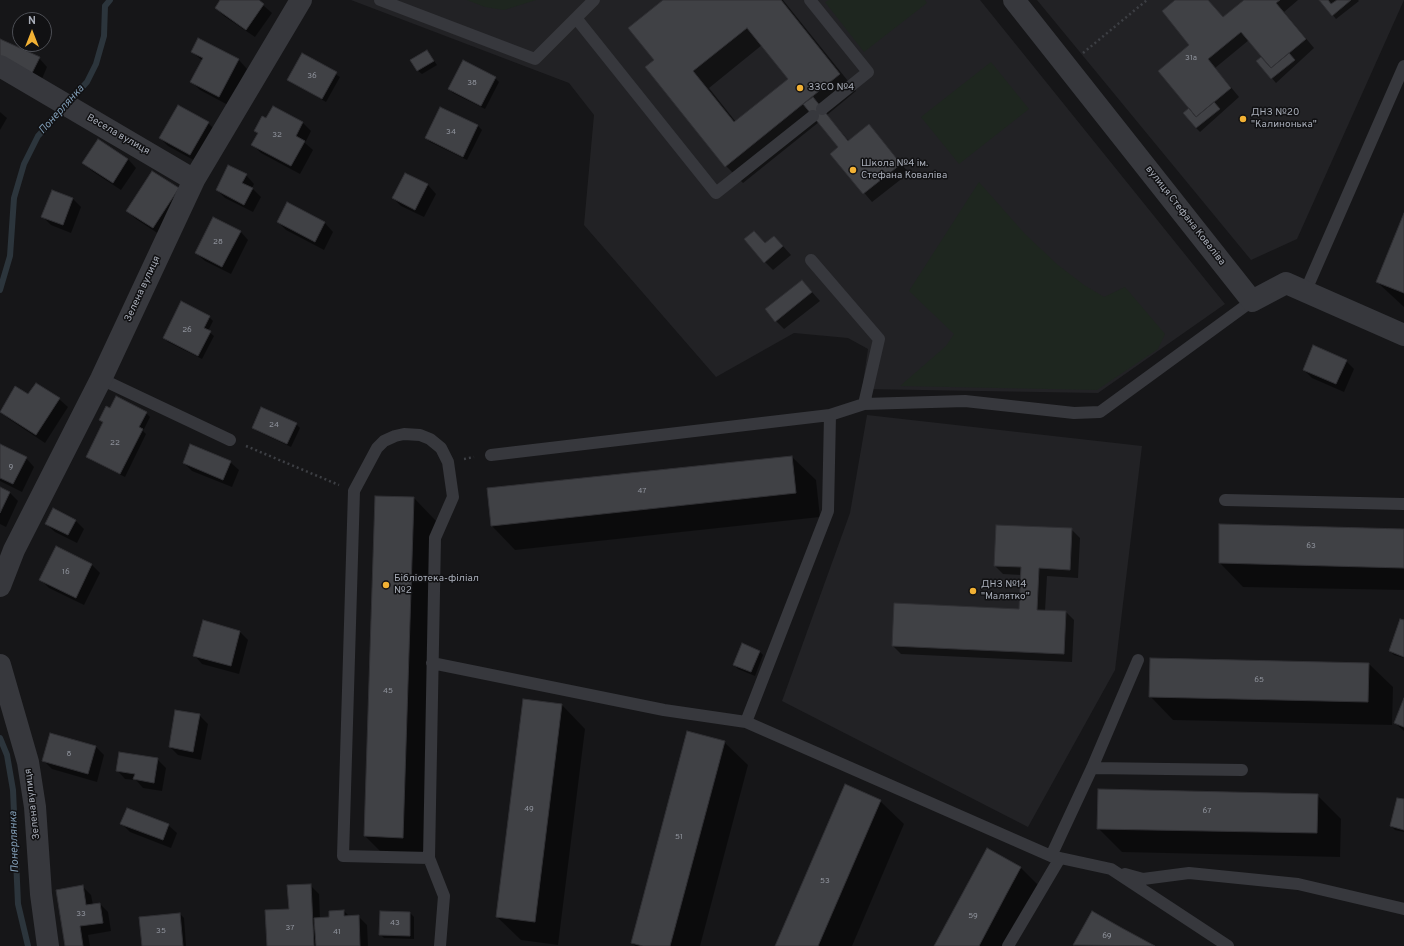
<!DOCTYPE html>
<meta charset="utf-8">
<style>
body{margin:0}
#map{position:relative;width:1404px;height:946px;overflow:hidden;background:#161618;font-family:Overpass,sans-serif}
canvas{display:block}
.north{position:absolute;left:12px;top:12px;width:40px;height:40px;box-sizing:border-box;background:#111113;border:1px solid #4d4f55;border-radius:50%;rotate:0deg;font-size:11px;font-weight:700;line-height:16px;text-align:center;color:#a8adb8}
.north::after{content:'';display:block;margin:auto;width:14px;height:18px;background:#f2b134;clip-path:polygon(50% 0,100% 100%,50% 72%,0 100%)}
</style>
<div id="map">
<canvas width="1404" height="946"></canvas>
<div class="north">N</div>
</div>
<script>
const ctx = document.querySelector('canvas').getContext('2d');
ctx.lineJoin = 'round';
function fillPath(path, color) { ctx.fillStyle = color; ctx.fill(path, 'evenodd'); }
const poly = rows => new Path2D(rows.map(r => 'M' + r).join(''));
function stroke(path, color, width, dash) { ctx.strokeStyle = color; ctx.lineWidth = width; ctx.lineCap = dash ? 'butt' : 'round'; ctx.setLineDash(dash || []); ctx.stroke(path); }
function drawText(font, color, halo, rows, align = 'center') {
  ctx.font = font + ' Overpass,sans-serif'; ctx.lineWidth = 3; ctx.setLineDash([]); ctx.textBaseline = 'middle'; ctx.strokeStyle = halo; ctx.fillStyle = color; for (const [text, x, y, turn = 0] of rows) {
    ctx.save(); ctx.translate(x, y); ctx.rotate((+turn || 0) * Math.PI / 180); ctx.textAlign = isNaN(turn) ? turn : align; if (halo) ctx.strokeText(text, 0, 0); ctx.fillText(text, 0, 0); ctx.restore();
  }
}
const built = poly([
 [351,0,980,0,1225,304,1098,393,862,389,868,349,848,338,794,333,716,377,584,225,594,115,569,83],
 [1037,0,1404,0,1297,239,1251,260],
 [867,415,1142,446,1115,670,1028,827,782,701,850,513]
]);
const green = poly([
 [467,0,536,0,504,10,485,7],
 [829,0,925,0,927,3,864,52,825,2],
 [991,62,1029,109,959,164,921,117],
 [979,182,1025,234,1058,265,1084,285,1104,297,1125,287,1165,334,1158,349,1097,390,900,386,946,346,954,334,909,291]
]);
const shadow = poly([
 [221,0,257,0,272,13,255,37,224,16,216,8],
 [665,0,783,0,856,91,827,115,849,141,869,125,909,173,872,202,831,154,839,147,819,122,743,183,726,166,646,67,655,60],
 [762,45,789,79,736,122,709,88],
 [1177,0,1208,0,1223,18,1245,0,1298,0,1284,12,1314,48,1276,83,1257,61,1267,62,1249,40,1215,68,1239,97,1200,132,1196,128,1192,112,1191,45],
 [1321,0,1358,0,1359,1,1336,19],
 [199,39,239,60,247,69,228,105,200,90,192,82,203,61,192,52],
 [0,41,39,58,47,67,41,81],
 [427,51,437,65,422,74,418,71],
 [303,54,340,77,326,102,289,80],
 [495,78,499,82,485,109,453,93,449,89],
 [273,107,303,123,311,131,305,143,313,150,300,174,261,153,253,145,259,134,255,130,266,119],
 [441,108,478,126,482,130,467,160,430,142,426,138],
 [0,112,7,118,0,130],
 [208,123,216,131,199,163,168,146,160,138],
 [128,159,136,168,121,190,92,171,84,163],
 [152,172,187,197,162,236,136,219,127,211],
 [405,174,428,185,436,194,424,217,401,206,393,198],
 [246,175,254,184,252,188,261,197,253,212,225,198,217,190],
 [73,199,81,207,71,233,51,225,42,216],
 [288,203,325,223,333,232,324,250,286,230,278,222],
 [1404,216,1404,307,1377,282],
 [240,231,248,240,231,274,205,261,196,253],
 [765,244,782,245,791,255,773,270,765,262],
 [802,281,820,301,784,329,776,321],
 [209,317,213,321,208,331,214,336,202,359,168,342,164,338],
 [1346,361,1354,369,1344,392,1312,378,1304,370],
 [36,384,59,399,68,407,45,443,9,419,0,411,15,387,28,396],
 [146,413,150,417,143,431,146,434,125,477,91,460,87,456,104,423,101,420],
 [296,424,300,428,291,447,257,431,253,428],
 [0,445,26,458,34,467,22,492,0,481],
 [792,457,816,480,820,517,515,550,492,526],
 [230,462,239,470,232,487,192,471,184,463],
 [0,488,10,493,18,501,6,527,0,524],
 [414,498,437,522,427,861,389,860,365,836],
 [75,520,84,529,77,543,55,532,46,524],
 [1071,529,1080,538,1078,578,1047,576,1045,611,1066,612,1074,620,1072,662,901,654,893,646,1020,610,1021,575,1003,574,995,566],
 [1404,530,1404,590,1243,587,1220,563],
 [56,547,92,565,100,573,84,605,49,588,41,580],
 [1404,621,1404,658,1394,655,1390,651],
 [240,632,248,640,239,674,202,664,194,655],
 [759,651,763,655,755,676,738,669,734,665],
 [1151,659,1369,664,1393,687,1392,725,1173,720,1150,696],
 [1404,701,1404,731,1395,723],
 [562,705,585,729,558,945,521,940,497,917],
 [199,715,208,724,201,760,178,755,170,747],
 [724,742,748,765,700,946,635,946,632,942],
 [96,747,104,755,97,782,52,769,44,761],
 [157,759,166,768,162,791,143,788,136,780,125,779,117,770],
 [1317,795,1341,819,1340,857,1122,852,1098,828],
 [1404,800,1404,832,1395,830,1391,826],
 [880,801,904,824,852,946,776,946],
 [122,824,168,825,177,833,171,848,130,832],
 [987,850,1021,868,1044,891,1015,946,936,946],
 [310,885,319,894,320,919,330,918,344,911,350,917,358,916,367,925,368,946,268,946,290,910],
 [83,887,91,895,93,905,100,904,108,912,111,931,88,935,90,946,66,946],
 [380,912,410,913,414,917,414,939,384,938,380,934],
 [1093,912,1153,946,1075,946],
 [180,914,184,918,186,946,143,946]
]);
const stream = poly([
 [0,290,10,256,14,198,24,164,38,136,87,82,96,64,104,36,105,6,110,0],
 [0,738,7,755,13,790,18,904,28,946]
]);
const building = poly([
 [220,0,259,0,264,4,246,30,215,8,220,0],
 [663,0,781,0,840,74,725,167,645,67,654,60,628,28,663,0],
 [747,28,788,79,734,122,693,71,747,28],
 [1175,0,1208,0,1223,17,1244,0,1280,0,1276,3,1306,39,1271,68,1241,32,1208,59,1231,88,1196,117,1158,71,1189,45,1162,11,1175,0],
 [1319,0,1328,0,1331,4,1337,0,1351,0,1332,16,1319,0],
 [198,38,239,59,219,97,190,82,203,58,191,52,198,38],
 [0,39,40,57,32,73,0,58,0,39],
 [427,50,434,61,417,71,410,60,427,50],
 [302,53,337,72,322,99,287,80,302,53],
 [1289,53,1295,60,1271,79,1256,61,1261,57,1271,68,1289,53],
 [463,60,496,77,481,106,448,89,463,60],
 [813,97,848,141,869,124,901,164,863,194,830,154,838,147,803,104,813,97],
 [1214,102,1220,109,1196,128,1183,113,1189,108,1196,117,1214,102],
 [178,105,209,122,190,155,159,138,178,105],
 [273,106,303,122,296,136,305,141,291,166,251,145,258,133,254,131,262,116,266,118,273,106],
 [440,107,478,125,463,157,425,138,440,107],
 [98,139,128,159,113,183,82,163,98,139],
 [228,165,247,174,242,183,253,188,244,205,216,190,228,165],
 [152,171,179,188,153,228,126,211,152,171],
 [405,173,428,184,415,210,392,198,405,173],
 [52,190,73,198,63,225,41,217,52,190],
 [287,202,325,222,315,242,277,222,287,202],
 [1404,213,1404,293,1376,282,1404,213],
 [213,217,241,231,222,267,195,253,213,217],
 [754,231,765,243,774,236,783,246,764,263,744,239,754,231],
 [802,280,812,292,775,322,765,309,802,280],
 [181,301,210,316,204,328,211,331,198,356,163,338,181,301],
 [1313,345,1347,360,1336,384,1303,370,1313,345],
 [36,383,60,398,36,435,0,412,15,386,28,394,36,383],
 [116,396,147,412,139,427,143,429,120,474,86,457,103,422,99,420,106,406,110,408,116,396],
 [261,407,297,423,287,444,252,428,261,407],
 [0,444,27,457,13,484,0,478,0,444],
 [190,444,231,461,223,480,183,463,190,444],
 [792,456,796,493,491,526,487,488,792,456],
 [0,487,10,492,0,513,0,487],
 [375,496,414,497,403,838,364,836,375,496],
 [53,508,76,520,68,535,45,524,53,508],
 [1219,524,1404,529,1404,568,1219,563,1219,524],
 [996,525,1072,528,1070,570,1039,568,1037,610,1066,611,1064,654,892,646,894,603,1019,609,1021,567,994,566,996,525],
 [56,546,92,564,76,598,39,580,56,546],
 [1400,619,1404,620,1404,657,1389,651,1400,619],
 [203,620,240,631,231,666,193,656,203,620],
 [742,643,760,651,751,672,733,665,742,643],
 [1150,658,1369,663,1368,702,1149,697,1150,658],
 [1404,698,1404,727,1394,723,1404,698],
 [523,699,562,704,535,922,496,917,523,699],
 [175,710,200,714,193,752,169,747,175,710],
 [687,731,725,741,670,946,643,946,631,943,687,731],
 [50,733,96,746,88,774,42,761,50,733],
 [119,752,158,758,154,783,133,779,135,774,116,771,119,752],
 [845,784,881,800,818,946,775,946,845,784],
 [1098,789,1318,794,1317,833,1097,829,1098,789],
 [1397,798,1404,799,1404,830,1390,826,1397,798],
 [127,808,169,824,163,840,120,824,127,808],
 [987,848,1021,867,1007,893,979,946,934,946,987,848],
 [311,884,314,946,267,946,265,910,289,909,287,885,311,884],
 [83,885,86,905,100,903,103,923,80,926,83,946,65,946,56,890,83,885],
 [344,910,344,916,359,915,360,946,316,946,314,918,329,917,329,911,344,910],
 [380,911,410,912,410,936,379,935,380,911],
 [1092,911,1120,927,1155,946,1073,945,1092,911],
 [180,913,183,946,142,946,139,917,180,913]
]);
const path = poly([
 [1083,53,1147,0],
 [246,446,339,485],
 [464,459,474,457]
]);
const lane = poly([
 [380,0,535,59,594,0],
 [810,0,868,72,822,109],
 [576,18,716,193,813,116],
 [811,260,879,339,864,404],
 [1306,290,1404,66],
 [101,379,230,440],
 [491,455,830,415,864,404,965,401,1074,413,1100,412,1252,301],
 [1225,500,1404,504],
 [432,663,664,710,746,722,1051,856,1111,869,1228,946],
 [746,722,828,511,830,415],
 [1092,768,1242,770],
 [1051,856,1092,768,1138,660],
 [429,858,343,856,354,491,377,448,384,441,395,436,404,434,420,435,430,439,441,448,448,462,453,497,435,538,429,858,444,896,440,946],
 [1125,874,1143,879,1189,873,1298,884,1404,909],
 [1008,946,1060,858]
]);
const street = poly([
 [1014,0,1252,301,1286,283,1404,335],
 [0,66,194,180],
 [0,586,14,550,101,379,194,180,301,0],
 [0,665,28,762,35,807,41,894,48,946]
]);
const markers = [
 [800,88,4,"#f2b134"],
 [1243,119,4,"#f2b134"],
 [853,170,4,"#f2b134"],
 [386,585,4,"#f2b134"],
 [973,591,4,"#f2b134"]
];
const numberNames = [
 ["31а",1191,58],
 ["36",312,76],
 ["38",472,83],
 ["34",451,132],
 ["32",277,135],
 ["28",218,242],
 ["26",187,330],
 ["24",274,425],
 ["22",115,443],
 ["9",11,467],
 ["47",642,491],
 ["63",1311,546],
 ["16",66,572],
 ["65",1259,680],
 ["45",388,691],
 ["8",69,754],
 ["49",529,809],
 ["67",1207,811],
 ["51",679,837],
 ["53",825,881],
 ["33",81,914],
 ["59",973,916],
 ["43",395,923],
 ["37",290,928],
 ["35",161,931],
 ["41",337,932],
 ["69",1107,936]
];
const poiNames = [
 ["ЗЗСО №4",808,88],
 ["ДНЗ №20",1251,113],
 ["\"Калинонька\"",1251,125],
 ["Школа №4 ім.",861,164],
 ["Стефана Коваліва",861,176],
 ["Бібліотека-філіал",394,579],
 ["№2",394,591],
 ["ДНЗ №14",981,585],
 ["\"Малятко\"",981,597]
];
const streetNames = [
 ["Весела вулиця",118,135,30],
 ["вулиця Стефана Коваліва",1185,216,52],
 ["Зелена вулиця",143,289,-65],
 ["Зелена вулиця",33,804,-97]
];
const waterNames = [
 ["Понерлянка",62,110,-48],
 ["Понерлянка",15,842,-92]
];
fillPath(built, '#222225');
fillPath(green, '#1e261f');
fillPath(shadow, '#0007');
stroke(stream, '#2c353c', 6);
fillPath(building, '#404145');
stroke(building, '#303034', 1);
stroke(path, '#3d3f44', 2.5, [2, 3]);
stroke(lane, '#37383d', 12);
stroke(street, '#37383d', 22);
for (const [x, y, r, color] of markers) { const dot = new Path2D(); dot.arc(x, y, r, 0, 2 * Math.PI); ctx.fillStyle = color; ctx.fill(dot); stroke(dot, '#111113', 1.5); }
drawText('8px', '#8e929b', null, numberNames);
drawText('10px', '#a8adb8', '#111113', poiNames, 'left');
drawText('10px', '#a8adb8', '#111113', streetNames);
drawText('italic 11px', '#7f9bb3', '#111113', waterNames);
</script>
